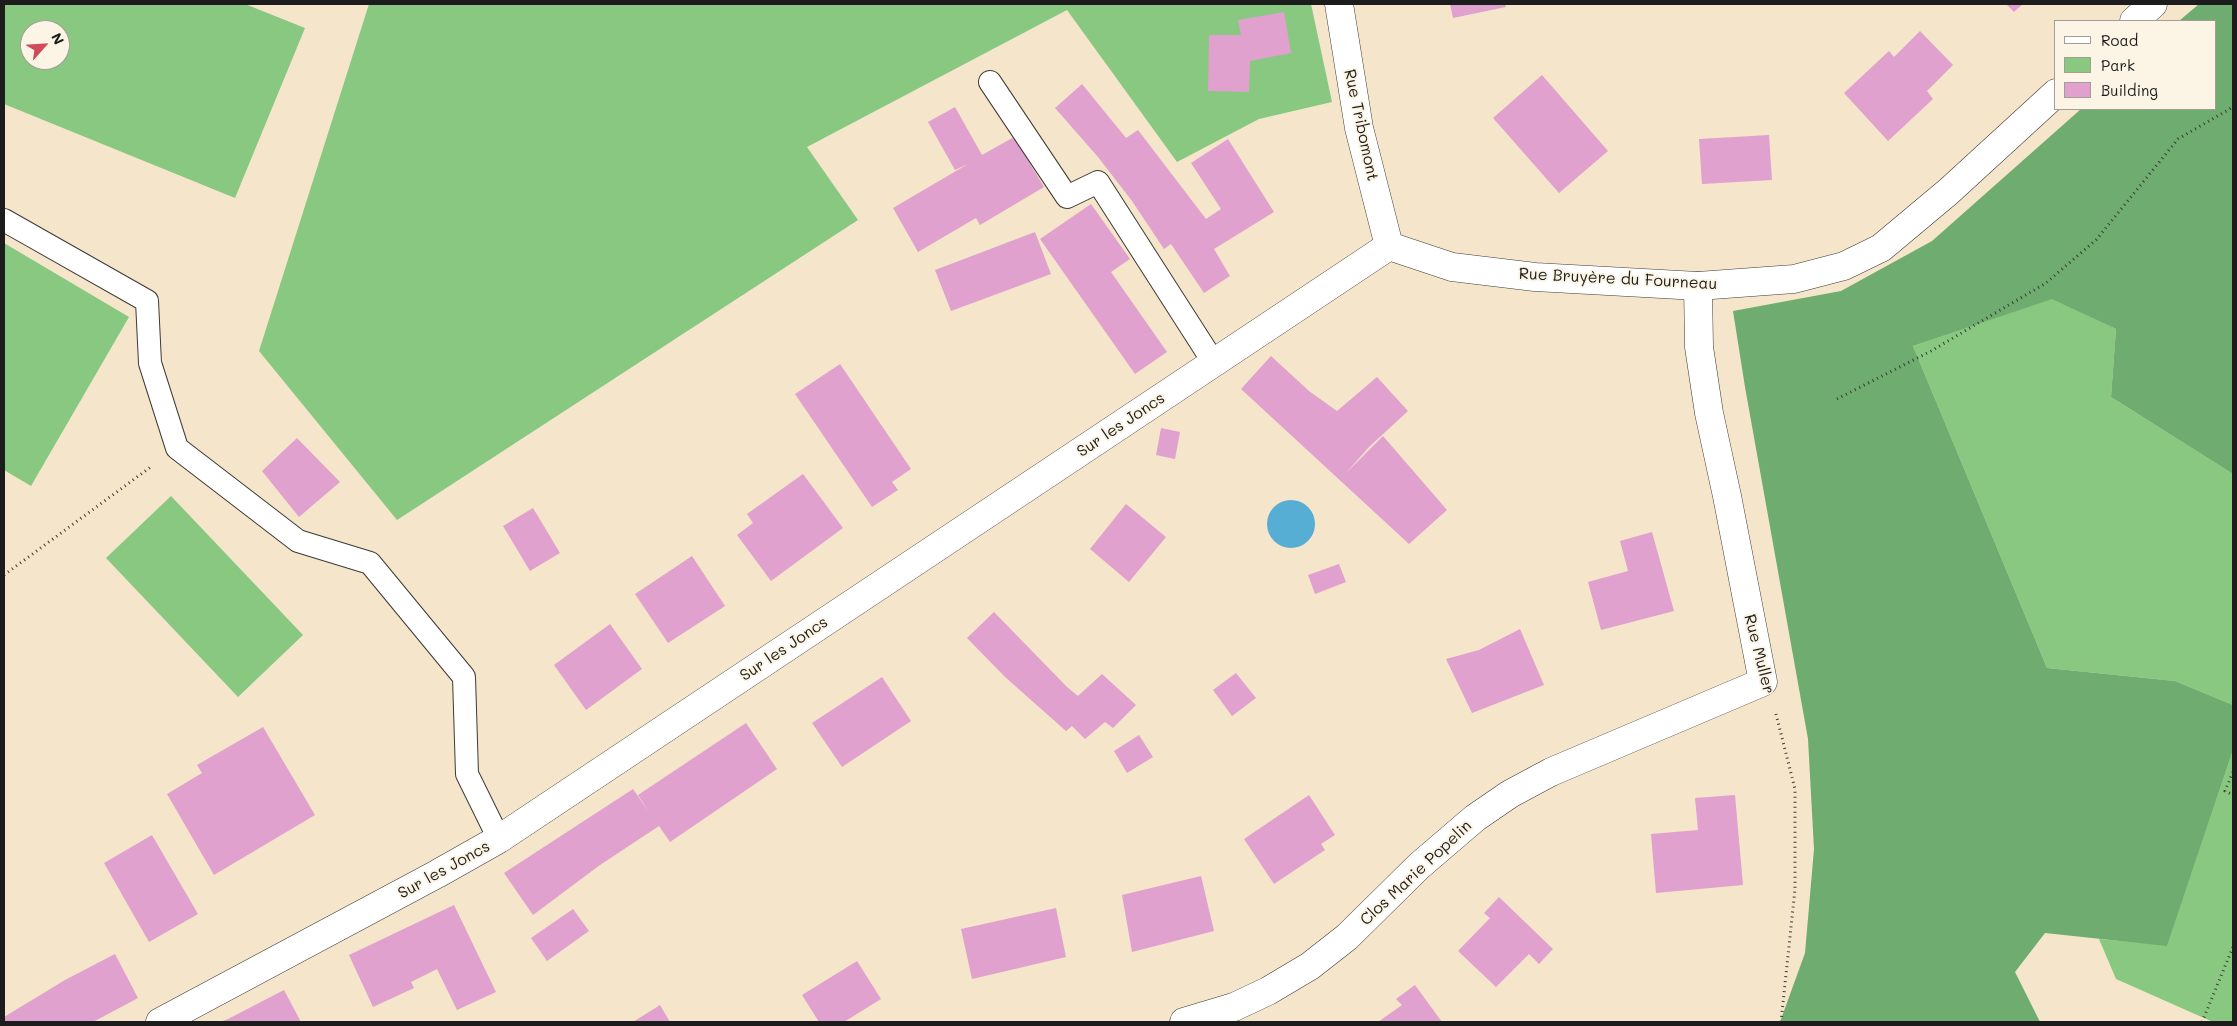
<!DOCTYPE html>
<meta charset="utf-8">
<style>
body{margin:0}
#map{position:relative;width:2237px;height:1026px;overflow:hidden;background:#f5e5ca;font-family:Mali,sans-serif}
canvas{display:block}
.frame{position:absolute;inset:0;border:5px solid #1c1c1c;pointer-events:none}
.legend{position:absolute;left:2054px;top:20px;width:162px;height:90px;box-sizing:border-box;background:#fcf5e5;border:1px solid #a29e95;margin:0;padding:6px 9px;list-style:none;font-size:15px;color:#1c1c1c}
.legend li{display:flex;align-items:center;gap:10px;height:25px}
.legend b{width:25px;border:1px solid #a29e95}
.north{position:absolute;left:20px;top:20px;width:50px;height:50px;box-sizing:border-box;background:#fcf5e5;border:1px solid #a29e95;border-radius:50%;rotate:64deg;font-size:14px;font-weight:700;line-height:20px;text-align:center;color:#1c1c1c}
.north::after{content:'';display:block;margin:auto;width:18px;height:22px;background:#d1495b;clip-path:polygon(50% 0,100% 100%,50% 72%,0 100%)}
</style>
<div id="map">
<canvas width="2237" height="1026"></canvas>
<div class="frame"></div>
<ul class="legend">
<li><b style="height:6px;background:#fff"></b>Road</li>
<li><b style="height:14px;background:#88c881"></b>Park</li>
<li><b style="height:14px;background:#e0a1cf"></b>Building</li>
</ul>
<div class="north">N</div>
</div>
<script>
const ctx = document.querySelector('canvas').getContext('2d');
ctx.lineJoin = 'round';
function fillPath(path, color) { ctx.fillStyle = color; ctx.fill(path, 'evenodd'); }
const poly = rows => new Path2D(rows.map(r => 'M' + r).join(''));
function stroke(path, color, width, dash) { ctx.strokeStyle = color; ctx.lineWidth = width; ctx.lineCap = dash ? 'butt' : 'round'; ctx.setLineDash(dash || []); ctx.stroke(path); }
function drawText(font, color, halo, rows, align = 'center') {
  ctx.font = font + ' Mali,sans-serif'; ctx.lineWidth = 4; ctx.setLineDash([]); ctx.textBaseline = 'middle'; ctx.strokeStyle = halo; ctx.fillStyle = color; for (const [text, x, y, turn = 0] of rows) {
    ctx.save(); ctx.translate(x, y); ctx.rotate((+turn || 0) * Math.PI / 180); ctx.textAlign = isNaN(turn) ? turn : align; if (halo) ctx.strokeText(text, 0, 0); ctx.fillText(text, 0, 0); ctx.restore();
  }
}
const green = poly([
 [4,4,245,4,305,28,235,198,4,104],
 [30,30,60,30,60,60,30,60],
 [369,4,1311,4,1332,102,1259,119,1177,162,1067,10,807,147,858,220,397,520,259,351],
 [4,243,129,317,31,486,4,470],
 [2052,298,2116,329,2111,397,2233,474,2233,705,2175,681,2047,668,1913,346],
 [171,496,303,635,238,697,106,558],
 [2233,750,2233,1022,2213,1022,2116,979,2099,939,2167,945]
]);
const forest = poly([
 [2199,4,2233,4,2233,474,2111,397,2116,329,2052,299,1913,346,2047,668,2175,681,2233,705,2233,750,2167,946,2045,933,2015,972,2040,1022,1780,1022,1805,953,1814,849,1808,739,1745,387,1733,311,1841,291,1932,241,2081,109,2216,109,2216,21,2179,21]
]);
const water = poly([
 '1267 524a24 24 0 1 1 48 0a24 24 0 1 1-48 0Z'
]);
const building = poly([
 [1450,4,1505,4,1506,7,1453,18],
 [2006,4,2023,4,2014,12],
 [1284,12,1291,53,1250,61,1249,92,1208,91,1209,35,1241,35,1238,20],
 [1920,31,1953,65,1927,91,1933,99,1888,141,1844,93,1889,51,1894,57],
 [1542,75,1608,151,1559,193,1493,118],
 [1082,84,1126,138,1138,130,1206,219,1221,209,1191,163,1228,139,1274,212,1214,249,1230,276,1204,293,1171,244,1164,249,1132,201,1098,157,1055,108],
 [955,107,982,155,1014,137,1044,187,980,225,976,218,918,252,893,208,968,164,955,170,928,122],
 [1769,135,1772,180,1702,184,1699,139],
 [1091,204,1130,259,1111,272,1167,352,1135,374,1040,239],
 [1035,232,1051,274,951,311,935,270],
 [1271,356,1309,391,1337,411,1377,377,1408,411,1369,447,1346,473,1383,436,1447,510,1409,544,1241,389],
 [840,364,911,469,892,482,898,490,872,507,795,394],
 [1161,428,1180,432,1175,459,1156,455],
 [297,438,340,482,299,517,262,471],
 [803,474,843,528,771,581,737,535,753,523,747,514],
 [1126,504,1166,537,1129,582,1090,549],
 [533,508,560,553,530,571,503,526],
 [1652,532,1674,611,1601,630,1588,582,1628,571,1620,541],
 [692,556,725,606,668,643,635,594],
 [1339,564,1346,582,1315,594,1308,575],
 [994,612,1067,687,1078,696,1102,674,1136,705,1113,728,1105,722,1085,739,1072,726,1066,731,1005,677,967,638],
 [610,624,642,669,586,710,554,665],
 [1520,629,1544,685,1472,713,1446,659,1479,650],
 [1236,673,1256,698,1232,716,1213,690],
 [882,677,911,721,842,767,812,723],
 [746,723,777,769,670,842,659,826,600,865,533,915,504,873,633,789,649,812,638,795],
 [263,727,315,815,214,875,167,794,202,773,197,765],
 [1139,735,1153,757,1127,773,1114,751],
 [1309,795,1335,835,1321,844,1325,850,1274,884,1244,839],
 [1735,795,1743,885,1656,893,1651,834,1698,830,1695,798],
 [152,835,198,914,149,942,104,863],
 [1201,876,1214,931,1132,952,1122,895],
 [1499,897,1553,949,1539,964,1529,954,1496,987,1458,951,1490,918,1484,913],
 [454,905,496,992,457,1010,437,969,411,982,414,988,373,1007,349,955],
 [1056,908,1066,957,972,979,961,929],
 [573,909,589,931,547,961,531,938],
 [115,954,138,998,93,1022,4,1022,4,1017,65,980],
 [857,961,881,999,844,1022,819,1022,802,995],
 [1415,985,1442,1022,1378,1022,1402,1005,1396,999],
 [284,990,301,1022,220,1022,228,1019],
 [660,1005,670,1022,633,1022]
]);
const path = poly([
 [1837,399,1931,351,2046,283,2096,240,2178,139,2233,107],
 [4,575,152,466],
 [1776,714,1795,789,1795,889,1781,1022],
 [2233,772,2225,791,2233,795],
 [2202,1022,2233,947]
]);
const service = poly([
 [990,82,1067,197,1098,182,1214,363],
 [4,220,147,301,150,363,177,448,298,541,370,563,464,677,467,774,499,839]
]);
const minor = poly([
 [1184,1022,1234,1007,1268,991,1310,966,1347,937,1419,866,1475,818,1510,794,1551,772,1763,682,1727,496,1709,413,1699,347,1698,286]
]);
const tertiary = poly([
 [1339,4,1359,128,1389,246],
 [2134,21,2153,4],
 [1389,246,1452,267,1535,277,1698,286,1794,279,1844,266,1881,248,1948,192,2056,93],
 [160,1022,437,874,499,839,1389,246]
]);
const streetNames = [
 ["Rue Tribomont",1361,125,78],
 ["Rue Bruyère du Fourneau",1618,279,3],
 ["Sur les Joncs",1121,425,-34],
 ["Sur les Joncs",784,649,-34],
 ["Rue Muller",1759,654,76],
 ["Sur les Joncs",444,870,-29],
 ["Clos Marie Popelin",1416,873,-43]
];
fillPath(green, '#88c881');
fillPath(forest, '#6eac6f');
fillPath(water, '#57aed4');
fillPath(building, '#e0a1cf');
stroke(service, '#3d3a36', 24);
stroke(minor, '#3d3a36', 29);
stroke(tertiary, '#3d3a36', 29);
stroke(path, '#3d3a36', 3, [1, 4]);
stroke(service, '#fff', 22);
stroke(minor, '#fff', 28);
stroke(tertiary, '#fff', 28);
drawText('16px', '#1c1c1c', '#fcf5e5', streetNames);
</script>
